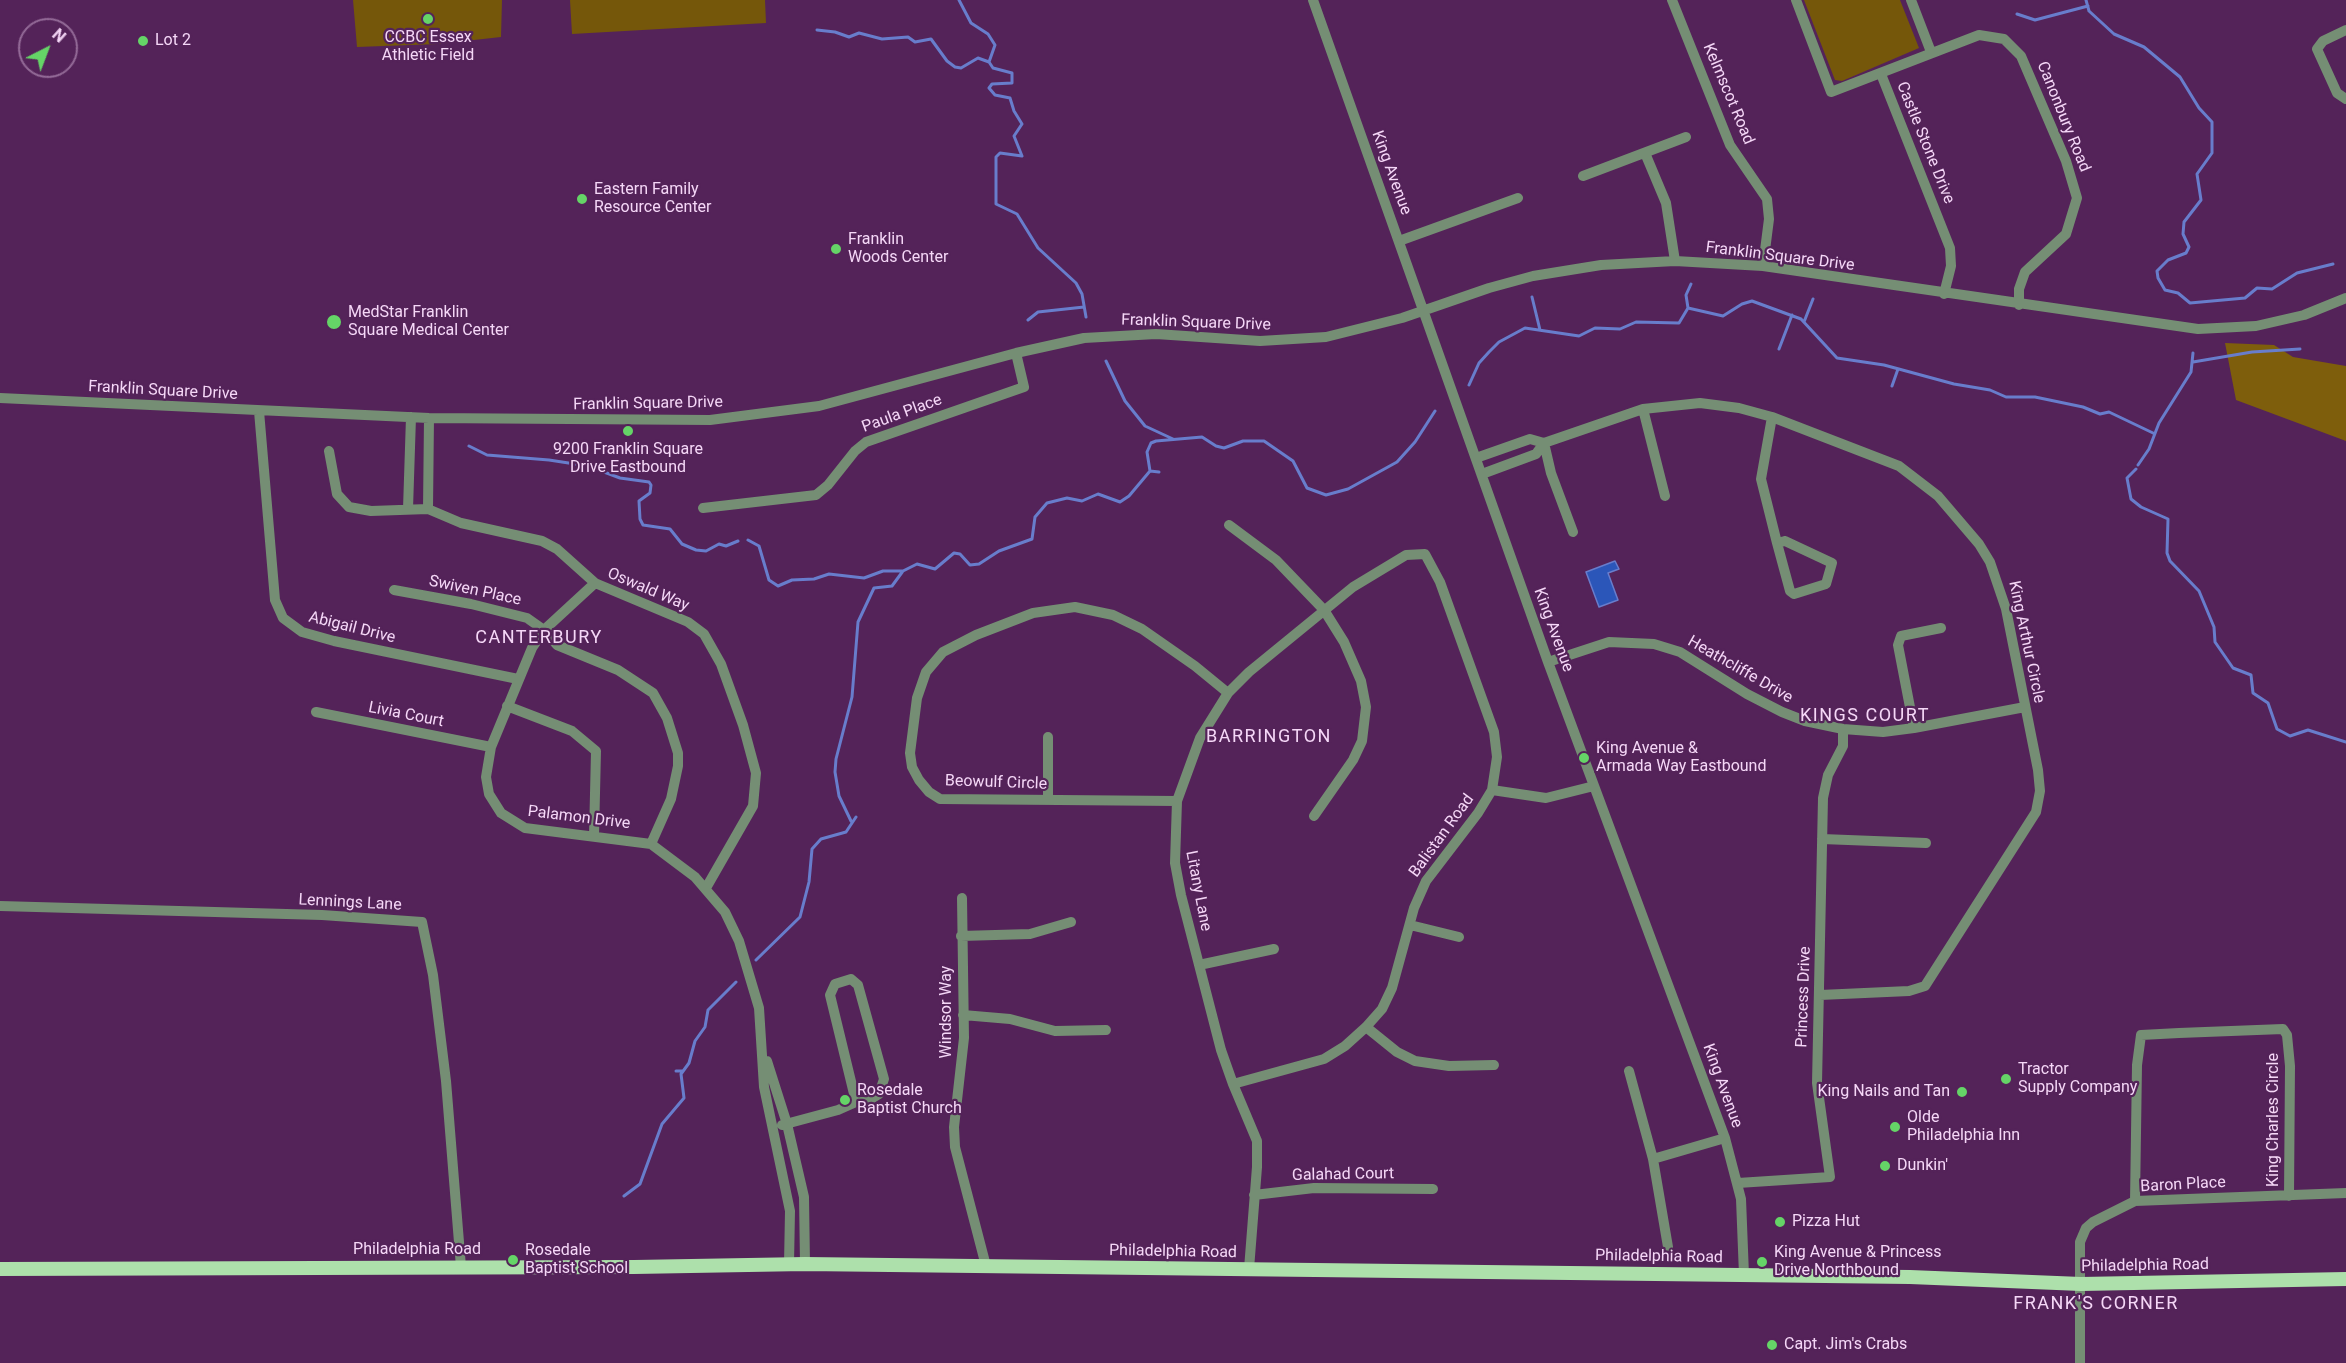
<!DOCTYPE html>
<style>
body{margin:0}
#map{position:relative;width:2346px;height:1363px;overflow:hidden;background:#542359;font-family:Roboto,sans-serif}
canvas{display:block}
.north{position:absolute;left:18px;top:18px;width:60px;height:60px;box-sizing:border-box;background:#542359;border:2px solid #946b98;border-radius:50%;rotate:42deg;font-size:16px;font-weight:700;line-height:24px;text-align:center;color:#f5d7f7}
.north::after{content:'';display:block;margin:auto;width:21px;height:27px;background:#65d467;clip-path:polygon(50% 0,100% 100%,50% 72%,0 100%)}
</style>
<div id="map">
<canvas width="2346" height="1363"></canvas>
<div class="north">N</div>
</div>
<script>
const ctx = document.querySelector('canvas').getContext('2d');
ctx.lineJoin = 'round';
function fillPath(path, color) { ctx.fillStyle = color; ctx.fill(path, 'evenodd'); }
const poly = rows => new Path2D(rows.map(r => 'M' + r).join(''));
function stroke(path, color, width, dash) { ctx.strokeStyle = color; ctx.lineWidth = width; ctx.lineCap = dash ? 'butt' : 'round'; ctx.setLineDash(dash || []); ctx.stroke(path); }
function drawText(font, color, halo, rows, align = 'center') {
  ctx.font = font + ' Roboto,sans-serif'; ctx.lineWidth = 4.5; ctx.setLineDash([]); ctx.textBaseline = 'middle'; ctx.strokeStyle = halo; ctx.fillStyle = color; for (const [text, x, y, turn = 0] of rows) {
    ctx.save(); ctx.translate(x, y); ctx.rotate((+turn || 0) * Math.PI / 180); ctx.textAlign = isNaN(turn) ? turn : align; if (halo) ctx.strokeText(text, 0, 0); ctx.fillText(text, 0, 0); ctx.restore();
  }
}
const green = poly([
 [353,0,502,0,501,37,438,44,357,47],
 [570,0,765,0,766,23,572,34],
 [1804,0,1900,0,1919,48,1842,81,1835,80]
]);
const forest = poly([
 [2225,343,2274,345,2293,357,2346,366,2346,441,2236,400]
]);
const water = poly([
 [1615,561,1619,569,1608,573,1618,600,1599,607,1586,572,1615,561]
]);
const stream = poly([
 [959,0,971,23,988,34,995,45,989,62],
 [2086,0,2089,11,2114,34,2144,47,2180,77,2199,108,2212,122,2212,153,2197,174,2201,200,2184,222,2183,234,2189,247,2186,253,2168,260,2157,271,2158,278,2165,290,2178,293,2190,303],
 [2017,14,2035,20,2088,6],
 [817,30,835,32,849,37,859,33,882,39,908,37,915,42,931,39,947,61,955,67,961,68,978,58,989,62,993,68,1012,73,1012,83,992,84,989,88,995,95,1010,98,1014,111,1022,124,1014,136,1022,156,1000,153,996,157,996,204,1017,214,1038,248,1076,283,1082,294,1086,317],
 [1532,297,1540,330],
 [2190,303,2245,298,2257,288,2272,289,2297,273,2333,264],
 [1688,308,1723,316,1742,304,1752,301,1801,319,1837,358,1884,365,1954,384,1990,390,2006,397,2035,397,2083,407,2100,414,2109,412,2153,433],
 [1028,320,1038,312,1084,307],
 [1804,322,1813,299],
 [1779,349,1792,315],
 [1106,361,1125,401,1145,426,1173,439],
 [2193,362,2252,352,2300,349],
 [1469,385,1479,363,1489,352,1499,342,1525,328,1579,336,1595,328,1620,329,1636,322,1679,323,1688,308,1686,295,1691,284],
 [1892,386,1898,369],
 [469,446,487,455,549,460,588,466,620,478,649,482,651,485,650,493,639,501,640,519,643,525,670,529,682,544,696,550,706,551,719,544,726,546,738,541],
 [2138,465,2149,449,2159,423,2191,372,2193,353],
 [2136,469,2127,478,2131,499,2141,507,2168,519,2167,553,2170,561,2199,591,2214,627,2215,642,2233,668,2251,675,2253,693,2268,703,2277,729,2290,736,2308,730,2346,742],
 [1150,471,1147,452,1151,443,1156,441,1202,437,1216,446,1224,448,1243,441,1264,441,1293,461,1307,488,1326,495,1348,489,1397,462,1415,442,1435,411],
 [1150,471,1159,472],
 [748,540,759,546,769,580,778,586,792,580,814,579,829,574,864,578,883,571,903,571],
 [851,821,839,796,835,772,836,759,852,697,858,622,874,588,892,586,903,571,917,564,935,569,954,553,960,554,970,565,979,564,999,551,1032,539,1035,517,1047,503,1067,498,1082,501,1098,494,1120,502,1129,496,1150,471],
 [756,960,800,917,809,882,812,849,821,839,846,832,856,817],
 [676,1071,683,1071],
 [624,1196,640,1184,662,1124,684,1098,681,1074,689,1063,695,1041,705,1027,708,1010,736,982]
]);
const minor = poly([
 [1313,0,1548,662,1725,1138,1741,1199,1744,1275],
 [1672,0,1730,145,1767,199,1769,219,1763,266],
 [1796,0,1831,92,1979,35,2004,39,2021,56,2066,161,2077,198,2066,234,2025,272,2019,289,2019,305],
 [1911,0,1931,52],
 [2346,30,2323,41,2317,49,2337,93,2346,99],
 [1881,74,1950,248,1951,266,1944,294],
 [1645,153,1666,203,1675,261],
 [1583,176,1686,137],
 [1399,241,1518,198],
 [0,398,429,418,710,420,819,406,1016,353,1084,338,1156,334,1260,341,1326,337,1402,318,1489,288,1533,276,1601,265,1675,261,1763,266,2198,329,2256,326,2304,315,2346,298],
 [1643,409,1665,496],
 [259,411,275,600,283,618,302,632,334,641,518,679],
 [1772,417,1761,479,1777,543],
 [329,451,337,494,349,507,371,511,428,509,461,523,542,541,557,549,595,583,688,622,704,634,721,664,743,725,756,773,753,806,706,888],
 [1476,458,1530,439,1544,443,1536,454,1482,474],
 [703,508,816,495,828,485,855,451,866,442,1024,387,1016,353],
 [408,509,411,417],
 [428,509,429,418],
 [1229,525,1276,560,1324,610,1344,642,1361,681,1366,707,1362,741,1353,760,1314,816],
 [1573,532,1551,473,1544,443,1643,409,1700,403,1739,408,1772,417,1899,466,1938,496,1979,544,1990,562,2006,609,2038,770,2040,791,2036,812,1925,986,1909,991,1820,995],
 [1785,541,1832,563,1826,584,1794,594,1790,591,1777,543,1785,541],
 [595,583,544,630,532,648,491,747,486,777,489,794,501,813,525,828,651,844,695,877,725,912,739,941,759,1008,764,1087,790,1211,789,1264],
 [394,590,471,604,527,618,544,630,557,645,618,670,653,693,667,718,678,753,678,766,671,799,651,844],
 [1548,662,1609,642,1654,644,1680,652,1747,694,1782,712,1805,721,1843,729,1883,732,1914,728,2025,707],
 [507,706,572,731,596,751,594,836],
 [316,712,491,747],
 [1914,728,1898,645,1901,636,1941,628],
 [1048,737,1048,800],
 [1492,790,1546,798,1594,786],
 [1177,801,940,799,929,792,919,780,912,767,910,753,917,698,926,672,943,652,976,635,1033,613,1075,607,1113,615,1142,629,1195,666,1228,693],
 [1822,839,1926,843],
 [962,898,964,1038,954,1127,955,1147,986,1266],
 [0,906,322,915,422,922,433,975,446,1081,461,1267],
 [1410,925,1459,937],
 [961,936,1030,934,1071,922],
 [1199,965,1274,949],
 [851,979,858,985,884,1079,879,1094,866,1102,856,1102,830,995,835,984,851,979],
 [963,1015,1010,1019,1055,1031,1106,1030],
 [1366,1027,1397,1052,1415,1061,1449,1066,1494,1065],
 [767,1061,787,1124,804,1197,805,1264],
 [1629,1071,1653,1159,1668,1247],
 [1233,1084,1324,1059,1345,1046,1366,1027,1382,1009,1392,988,1414,908,1426,881,1478,813,1492,790,1497,757,1494,732,1440,582,1425,554,1406,555,1353,587,1249,672,1228,693,1200,738,1177,801,1175,863,1181,895,1221,1050,1233,1084,1257,1141,1257,1167,1249,1269],
 [782,1125,838,1110,856,1102],
 [1653,1159,1725,1138],
 [1738,1183,1830,1177,1817,1083,1823,798,1828,775,1843,746,1843,729],
 [1254,1195,1314,1188,1433,1189],
 [2135,1201,2137,1065,2141,1035,2179,1033,2283,1029,2287,1035,2290,1066,2289,1196],
 [2080,1363,2080,1242,2086,1228,2093,1222,2135,1201,2346,1193]
]);
const major = poly([
 [0,1269,634,1267,805,1264,1910,1277,2081,1284,2346,1279]
]);
const markers = [
 [428,19,6,"#65d467"],
 [143,41,6,"#65d467"],
 [582,199,6,"#65d467"],
 [836,249,6,"#65d467"],
 [334,322,8,"#65d467"],
 [628,431,6,"#65d467"],
 [1584,758,6,"#65d467"],
 [2006,1079,6,"#65d467"],
 [1962,1092,6,"#65d467"],
 [845,1100,6,"#65d467"],
 [1895,1127,6,"#65d467"],
 [1885,1166,6,"#65d467"],
 [1780,1222,6,"#65d467"],
 [513,1260,6,"#65d467"],
 [1762,1262,6,"#65d467"],
 [1772,1345,6,"#65d467"]
];
const poiNames = [
 ["CCBC Essex",428,38,"center"],
 ["Athletic Field",428,56,"center"],
 ["Lot 2",155,41],
 ["Eastern Family",594,190],
 ["Resource Center",594,208],
 ["Franklin",848,240],
 ["Woods Center",848,258],
 ["MedStar Franklin",348,313],
 ["Square Medical Center",348,331],
 ["9200 Franklin Square",628,450,"center"],
 ["Drive Eastbound",628,468,"center"],
 ["King Avenue &",1596,749],
 ["Armada Way Eastbound",1596,767],
 ["Tractor",2018,1070],
 ["Supply Company",2018,1088],
 ["Rosedale",857,1091],
 ["Baptist Church",857,1109],
 ["King Nails and Tan",1950,1092,"right"],
 ["Olde",1907,1118],
 ["Philadelphia Inn",1907,1136],
 ["Dunkin'",1897,1166],
 ["Pizza Hut",1792,1222],
 ["Rosedale",525,1251],
 ["Baptist School",525,1269],
 ["King Avenue & Princess",1774,1253],
 ["Drive Northbound",1774,1271],
 ["Capt. Jim's Crabs",1784,1345]
];
const streetNames = [
 ["Kelmscot Road",1728,94,67],
 ["Canonbury Road",2063,117,68],
 ["Castle Stone Drive",1925,143,68],
 ["King Avenue",1391,173,70],
 ["Franklin Square Drive",1780,257,7],
 ["Franklin Square Drive",1196,323,2],
 ["Franklin Square Drive",163,391,3],
 ["Franklin Square Drive",648,404,-1],
 ["Paula Place",902,414,-20],
 ["Oswald Way",648,590,23],
 ["Swiven Place",475,591,12],
 ["Abigail Drive",352,628,14],
 ["King Avenue",1553,630,70],
 ["King Arthur Circle",2026,642,78],
 ["Heathcliffe Drive",1740,670,30],
 ["Livia Court",406,715,11],
 ["Beowulf Circle",996,783,2],
 ["Palamon Drive",579,818,7],
 ["Balistan Road",1442,836,-54],
 ["Litany Lane",1198,891,79],
 ["Lennings Lane",350,903,3],
 ["Princess Drive",1804,997,-88],
 ["Windsor Way",947,1012,-90],
 ["King Avenue",1722,1086,70],
 ["King Charles Circle",2274,1120,-90],
 ["Galahad Court",1343,1175,-1],
 ["Baron Place",2183,1185,-3],
 ["Philadelphia Road",417,1250],
 ["Philadelphia Road",1173,1252,1],
 ["Philadelphia Road",1659,1257,1],
 ["Philadelphia Road",2145,1266,-1]
];
const neighbourhoodNames = [
 ["CANTERBURY",539,638],
 ["KINGS COURT",1865,716],
 ["BARRINGTON",1269,737],
 ["FRANK'S CORNER",2096,1304]
];
fillPath(green, '#75570a');
fillPath(forest, '#7e5e0c');
fillPath(water, '#2b56b9');
stroke(water, '#687dcc', 1.5);
stroke(stream, '#687dcc', 3);
stroke(minor, '#758e74', 10);
stroke(major, '#ade0ab', 14);
for (const [x, y, r, color] of markers) { const dot = new Path2D(); dot.arc(x, y, r, 0, 2 * Math.PI); ctx.fillStyle = color; ctx.fill(dot); stroke(dot, '#542359', 2); }
drawText('16px', '#f5d7f7', '#542359', poiNames, 'left');
drawText('16px', '#f5d7f7', '#542359', streetNames);
ctx.letterSpacing = '1.5px';
drawText('18px', '#f5d7f7', '#542359', neighbourhoodNames);
ctx.letterSpacing = '0px';
</script>
